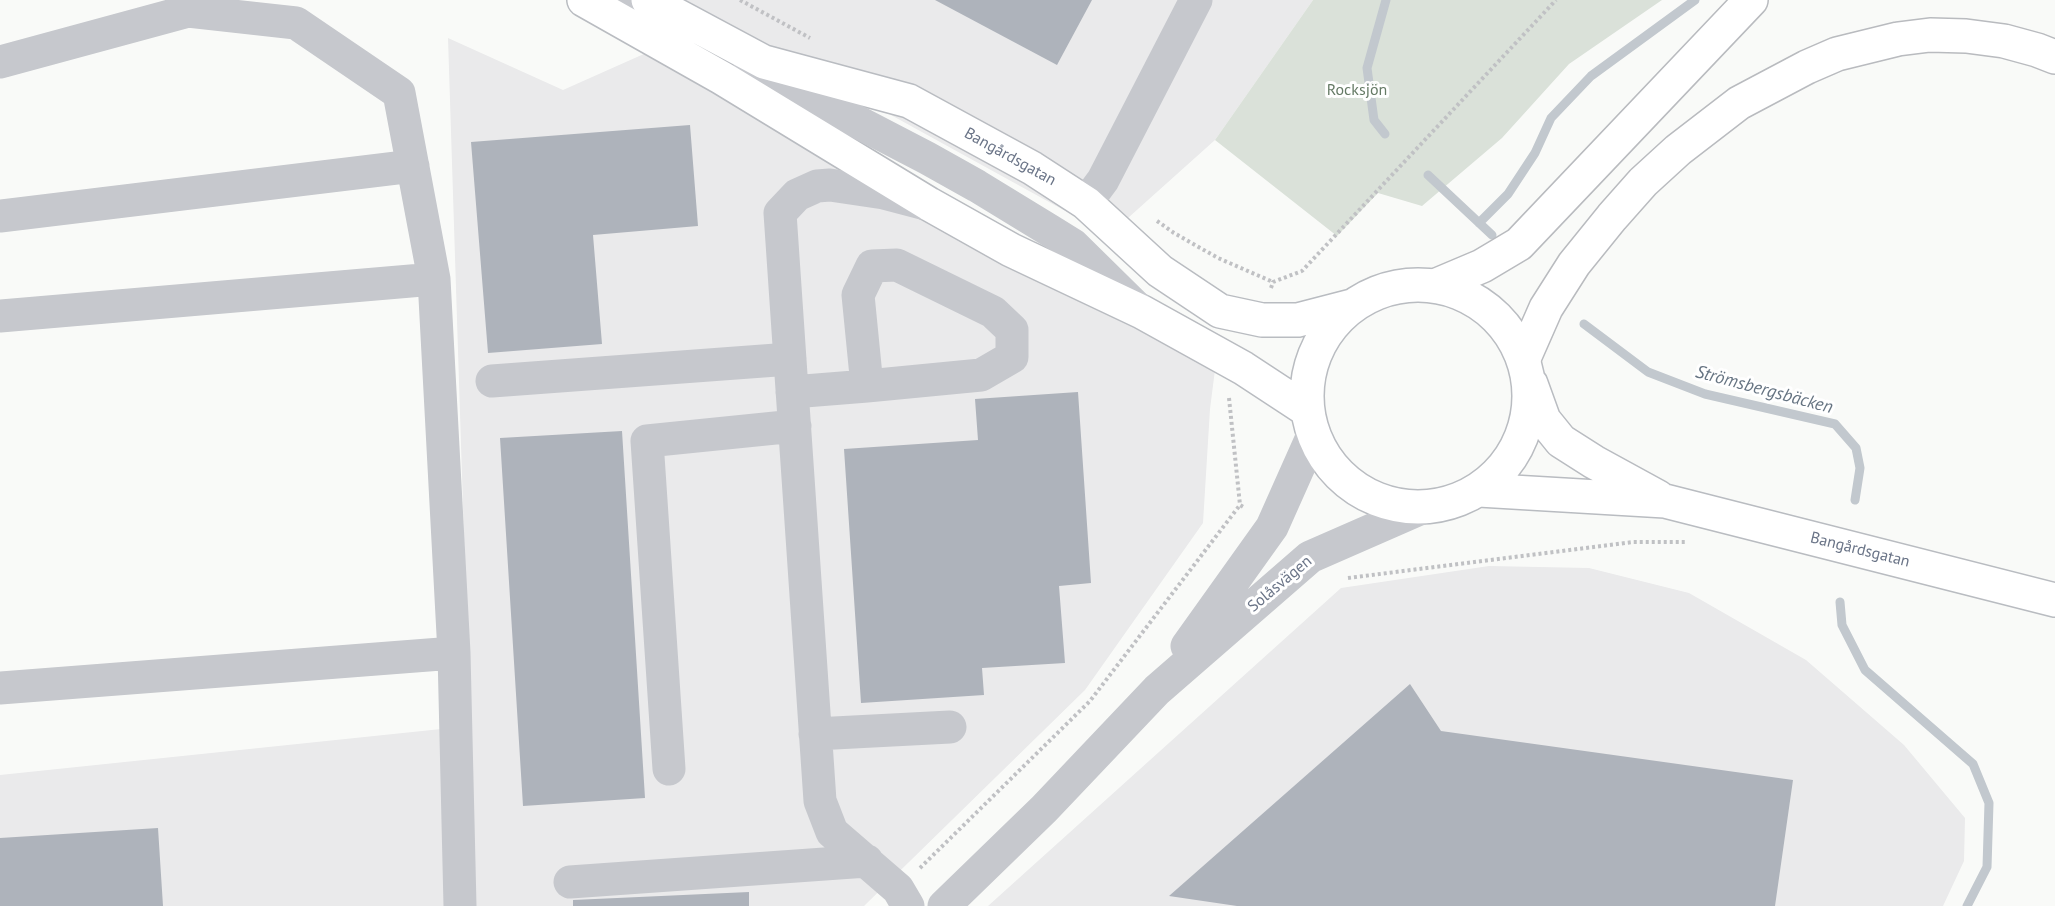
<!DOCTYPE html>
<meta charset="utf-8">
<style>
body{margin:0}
canvas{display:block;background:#f9faf8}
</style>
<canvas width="2055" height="906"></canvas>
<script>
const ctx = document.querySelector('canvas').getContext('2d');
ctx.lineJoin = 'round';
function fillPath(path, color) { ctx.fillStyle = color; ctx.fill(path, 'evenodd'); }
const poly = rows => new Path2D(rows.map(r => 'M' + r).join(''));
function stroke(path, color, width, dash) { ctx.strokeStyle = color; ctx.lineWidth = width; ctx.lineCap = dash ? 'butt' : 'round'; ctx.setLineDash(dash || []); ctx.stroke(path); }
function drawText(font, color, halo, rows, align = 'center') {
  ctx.font = font + ' "PT Sans",sans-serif'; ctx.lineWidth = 6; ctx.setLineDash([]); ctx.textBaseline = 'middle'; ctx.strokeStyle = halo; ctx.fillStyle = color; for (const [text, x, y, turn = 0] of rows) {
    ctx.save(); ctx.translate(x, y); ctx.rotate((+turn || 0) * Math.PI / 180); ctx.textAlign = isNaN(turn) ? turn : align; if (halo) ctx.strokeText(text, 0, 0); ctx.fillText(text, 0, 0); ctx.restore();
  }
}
const built = poly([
 [682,0,1313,0,1215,140,1109,235],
 [448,38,563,90,664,45,1216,362,1210,409,1203,523,1085,690,864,906,0,906,0,775,470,726],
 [1489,566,1589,568,1689,593,1806,660,1904,745,1965,818,1964,861,1943,906,988,906,1341,588]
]);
const green = poly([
 [1313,0,1662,0,1569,64,1502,138,1422,206,1378,193,1337,236,1215,140]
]);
const stream = poly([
 [1385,134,1374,120,1367,68,1386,0],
 [1428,175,1492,235],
 [1479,223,1508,194,1535,153,1551,118,1591,76,1695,0],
 [1584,324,1648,372,1705,394,1835,424,1856,448,1860,468,1855,500],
 [1840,602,1842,625,1865,670,1973,764,1989,803,1987,867,1967,906]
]);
const building = poly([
 [935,0,1092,0,1057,65],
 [690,125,698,226,593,235,602,344,488,353,471,142],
 [1078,392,1091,583,1059,586,1065,663,982,668,984,695,861,703,844,449,978,440,975,399],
 [622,431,645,798,523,806,500,438],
 [1410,684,1441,731,1793,780,1775,906,1237,906,1169,896],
 [158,828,163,906,0,906,0,838],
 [749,892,749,906,573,906,573,900]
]);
const path = poly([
 [740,0,810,38],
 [1157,221,1174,233,1218,258,1273,282],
 [1271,288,1273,282,1302,271,1556,0],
 [1229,398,1240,505,1245,508],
 [1348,578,1633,542,1686,542],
 [920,868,1090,701,1240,505]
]);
const minor = poly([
 [624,0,672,25],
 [0,62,188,11,296,23,399,93,434,279,454,653,460,906],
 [750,66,927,158,977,186,1049,230,1073,245,1136,307],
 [1086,203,1103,180,1196,0],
 [0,216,413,166],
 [0,316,434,279],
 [492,381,790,359],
 [792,392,867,386,981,375,1012,357,1012,330,993,312,897,265,872,266,858,295,867,386],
 [1187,646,1272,527,1313,435],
 [0,688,454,653],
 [815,734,950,727],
 [669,769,647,441,795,426],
 [570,882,867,861],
 [908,906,898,889,832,832,820,801,780,213,797,195,817,186,830,185,884,193,922,203],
 [944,906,1044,809,1157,690,1310,557,1422,508]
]);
const major = poly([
 [584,0,722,78,929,204,1011,250,1142,312,1243,368,1307,410],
 [648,0,764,62,909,101,1032,168,1086,203,1160,271,1220,311,1262,320,1298,320,1352,306],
 '1307 396a111 111 0 1 1 222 0a111 111 0 1 1-222 0Z',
 [1531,384,1544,420,1561,441,1594,462,1658,497],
 [1479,490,1665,501,2055,600]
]);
const highway = poly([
 [1437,285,1482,266,1519,244,1751,0],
 [1524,358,1546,308,1574,264,1612,217,1643,182,1678,150,1739,103,1807,67,1837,54,1898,39,1930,35,1966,36,2004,41,2037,50,2055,57]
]);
const parkNames = [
 ["Rocksjön",1357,90]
];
const streetNames = [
 ["Bangårdsgatan",1010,157,29],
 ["Bangårdsgatan",1860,550,14],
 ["Solåsvägen",1280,584,-40]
];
const waterNames = [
 ["Strömsbergsbäcken",1764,390,15]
];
fillPath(built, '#eaeaeb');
fillPath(green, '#dae1d9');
stroke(stream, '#c2c8ce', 9);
fillPath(building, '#aeb3bb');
stroke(major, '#b9bcc1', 36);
stroke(highway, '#b9bbbf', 36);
stroke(path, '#c0c1c4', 4, [3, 3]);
stroke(minor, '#c6c8cd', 33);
stroke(major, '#fff', 33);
stroke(highway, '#fff', 33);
drawText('16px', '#657a65', '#fff', parkNames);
drawText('16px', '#6a7487', '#fff', streetNames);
drawText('italic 18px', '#667482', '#fff', waterNames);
</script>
